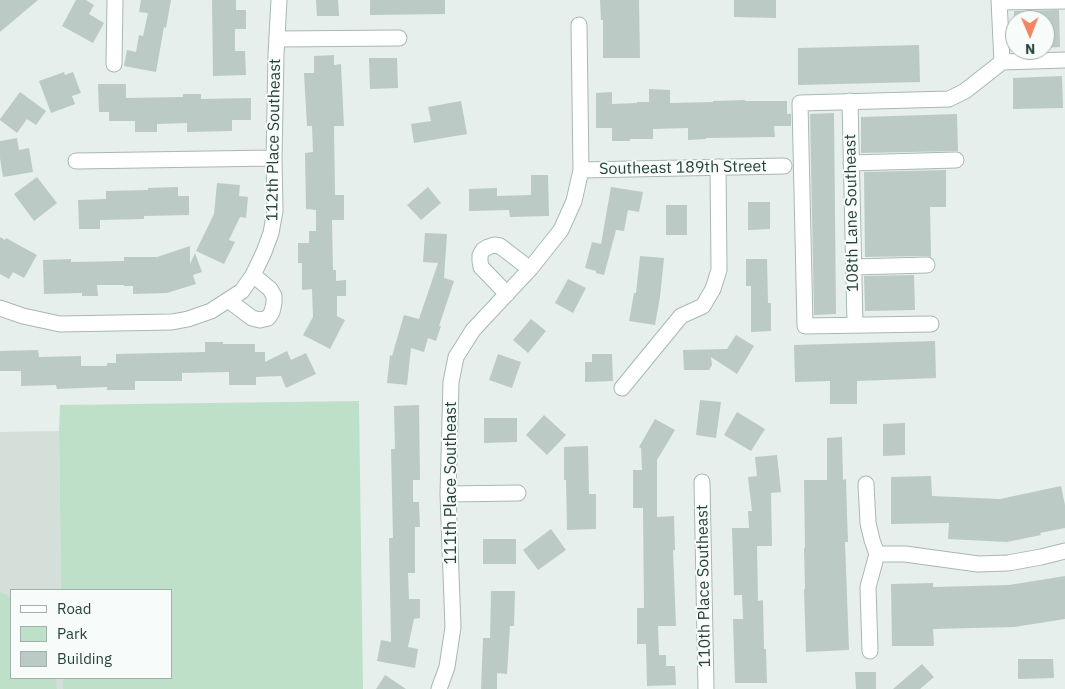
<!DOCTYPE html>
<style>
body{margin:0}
#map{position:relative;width:1065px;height:689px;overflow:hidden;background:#e6efeb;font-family:"IBM Plex Sans",sans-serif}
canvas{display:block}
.legend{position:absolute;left:10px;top:589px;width:162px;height:90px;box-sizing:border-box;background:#f7fbf9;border:1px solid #a3b1ad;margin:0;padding:6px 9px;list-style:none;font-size:15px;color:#24423a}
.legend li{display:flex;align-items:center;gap:10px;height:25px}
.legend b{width:25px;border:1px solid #a3b1ad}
.north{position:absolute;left:1005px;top:10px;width:50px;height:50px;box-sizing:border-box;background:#f7fbf9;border:1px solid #a3b1ad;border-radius:50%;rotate:179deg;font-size:14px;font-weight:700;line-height:20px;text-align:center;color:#24423a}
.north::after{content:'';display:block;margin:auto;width:18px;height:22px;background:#f4845f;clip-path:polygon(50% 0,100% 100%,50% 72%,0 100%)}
</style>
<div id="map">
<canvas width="1065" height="689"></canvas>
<ul class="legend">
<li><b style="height:6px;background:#fff"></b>Road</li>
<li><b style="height:14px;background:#bfe0c8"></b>Park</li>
<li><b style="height:14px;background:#bbcac4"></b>Building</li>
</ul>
<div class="north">N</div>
</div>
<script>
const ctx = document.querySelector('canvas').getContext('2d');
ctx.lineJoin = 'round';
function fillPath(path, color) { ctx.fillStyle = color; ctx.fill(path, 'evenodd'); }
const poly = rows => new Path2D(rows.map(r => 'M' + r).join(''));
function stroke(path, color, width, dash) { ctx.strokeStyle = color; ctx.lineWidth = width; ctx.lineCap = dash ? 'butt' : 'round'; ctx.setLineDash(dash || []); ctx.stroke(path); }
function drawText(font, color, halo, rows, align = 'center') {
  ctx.font = font + ' "IBM Plex Sans",sans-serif'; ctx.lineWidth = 4; ctx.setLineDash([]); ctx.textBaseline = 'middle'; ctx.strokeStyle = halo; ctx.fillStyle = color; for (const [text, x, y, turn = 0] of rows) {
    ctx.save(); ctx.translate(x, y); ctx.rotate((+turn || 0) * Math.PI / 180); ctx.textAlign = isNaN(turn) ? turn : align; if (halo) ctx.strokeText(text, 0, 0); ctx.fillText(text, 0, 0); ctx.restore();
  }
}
const built = poly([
 [59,431,61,590,11,590,11,678,63,678,63,689,0,689,0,432]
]);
const green = poly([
 [359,401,363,689,63,689,63,678,171,678,171,590,61,590,59,431,60,405],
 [0,592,6,594,11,599,11,678,56,678,57,689,0,689]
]);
const building = poly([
 [0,0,38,0,0,32],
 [76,0,86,0,94,5,89,14,104,23,93,43,62,26],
 [141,0,171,0,166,28,164,27,156,72,124,66,127,50,136,52,139,35,143,36,148,13,139,12],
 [212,0,236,0,236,10,246,10,246,29,235,29,235,51,245,51,246,75,213,76],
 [316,0,338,0,339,16,317,16],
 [370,0,445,0,445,14,370,15],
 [600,0,639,0,640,58,603,58,603,20,601,20],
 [734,0,776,0,776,18,734,17],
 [1059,10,1060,47,1045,48,1045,20,1014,20,1014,11],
 [919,45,920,82,798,85,798,48],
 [334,55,334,65,341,64,344,126,334,126,335,195,344,195,344,220,332,220,333,270,336,270,336,281,346,280,346,296,337,296,337,316,345,320,330,349,303,335,313,317,312,289,302,290,302,263,298,263,298,243,309,243,309,231,316,231,316,210,306,209,305,153,313,152,312,126,307,126,304,73,314,73,314,56],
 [369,58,397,58,398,88,370,89],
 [64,72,65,75,73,72,81,93,72,96,75,104,51,113,39,81],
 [1062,76,1063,108,1013,109,1013,78],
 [98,84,126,84,126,98,183,97,183,94,201,94,201,99,251,98,251,120,232,120,232,131,187,132,187,123,157,124,157,132,135,132,135,121,109,121,109,112,99,112],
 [649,89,670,90,670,103,713,102,713,101,745,100,745,101,787,101,787,114,791,114,791,126,774,126,775,137,706,138,706,139,688,140,688,128,653,129,653,139,630,139,630,141,612,141,612,128,596,128,596,93,612,92,612,104,637,103,637,102,649,102],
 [20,92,46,111,36,125,27,119,17,133,0,120,0,119],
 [461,101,467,134,414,143,411,124,431,121,428,107],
 [834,113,836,314,814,315,810,114],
 [957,114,958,151,861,153,861,117],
 [17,138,19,150,29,148,33,172,3,177,0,158,0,141],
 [946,170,946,207,930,207,931,257,927,256,865,257,864,172],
 [531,175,548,175,549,216,510,217,509,210,469,211,469,189,497,188,497,196,531,195],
 [37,177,57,203,34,221,14,194],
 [217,183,240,185,239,196,248,197,246,218,240,217,229,240,235,242,224,264,196,251,214,214],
 [178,187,178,196,189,196,189,215,144,216,144,219,100,220,100,229,79,229,78,200,106,199,106,191,148,190,148,188],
 [428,187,441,203,421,220,407,205],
 [611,187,643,192,639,212,628,210,624,231,616,230,604,275,596,273,596,271,585,268,592,242,601,244],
 [748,202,770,202,770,229,748,230],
 [666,205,687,205,687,235,666,235],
 [425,233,447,234,444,278,454,281,439,326,441,326,436,341,428,338,424,352,411,348,407,385,387,383,390,355,392,356,404,315,419,319,438,263,423,262],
 [0,237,5,240,6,238,37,255,24,278,13,272,9,279,0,274],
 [190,246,190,264,195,253,202,272,193,275,196,284,167,293,133,294,133,286,124,286,124,285,97,285,98,296,82,296,82,293,44,294,43,260,71,259,71,262,124,261,124,257,157,257],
 [640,256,664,258,660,297,655,325,629,321,634,293,636,293],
 [746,259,767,259,768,303,771,303,771,331,751,332,751,286,746,286],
 [914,275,915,310,865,311,864,276],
 [568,279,586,288,573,313,555,303],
 [531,319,546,331,528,353,513,340],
 [736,335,754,346,737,374,711,357,712,365,709,370,684,370,683,350,727,349],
 [935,341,936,378,857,381,857,404,830,404,830,381,795,382,794,345],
 [205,342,223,342,223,344,255,344,255,352,265,352,265,362,287,351,291,360,306,353,316,374,286,388,281,376,256,377,256,385,229,385,229,372,182,373,182,381,135,381,135,390,107,390,107,387,57,389,56,385,21,386,21,371,0,371,0,351,38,350,39,357,81,356,81,366,107,366,107,363,116,363,116,354,205,352],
 [498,354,521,362,512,388,489,380],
 [592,354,612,354,613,381,585,382,585,362,592,362],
 [700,400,721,402,716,438,696,435],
 [419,405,420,480,413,480,413,502,419,502,420,527,415,527,415,573,408,573,409,599,420,599,420,618,414,619,408,647,418,649,415,668,377,661,381,640,391,642,389,538,393,538,391,449,395,449,394,406],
 [737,412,765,429,751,451,724,435],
 [544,415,566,435,547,455,526,435],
 [484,418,517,418,517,442,484,443],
 [655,419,675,430,657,460,657,517,674,516,675,550,673,550,676,626,658,626,659,655,666,655,666,666,675,666,676,685,647,686,646,644,637,644,637,608,644,608,643,508,633,508,633,470,642,470,641,448,639,447],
 [905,423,905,455,883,456,883,424],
 [842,437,843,480,846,479,847,514,848,542,845,542,849,650,806,652,804,589,805,589,804,548,805,548,804,480,827,480,827,438],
 [588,446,589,494,596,494,596,529,567,530,566,480,564,480,564,447],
 [777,455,781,492,771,493,772,546,757,546,758,601,763,600,764,649,766,649,767,683,735,683,733,619,743,619,742,595,734,595,732,528,749,528,748,511,752,511,748,477,757,476,755,457],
 [931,476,932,496,1000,499,1061,486,1065,505,1065,528,1040,533,1041,535,1007,542,948,539,949,523,891,524,891,477],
 [551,529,566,550,538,570,523,550],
 [483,539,516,539,516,564,483,564],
 [1065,576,1065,619,1014,627,933,629,934,646,892,646,891,584,933,583,933,587,1009,585],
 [491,591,515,591,514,626,510,626,507,674,497,673,497,689,481,689,483,638,490,638],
 [1018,659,1053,659,1054,678,1018,679],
 [922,664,934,677,920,689,893,689],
 [855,672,876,672,876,689,856,689],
 [385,675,406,689,376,689]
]);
const minor = poly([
 [999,0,1002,62],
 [1000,2,1065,1],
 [278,39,399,38],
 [114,64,115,0],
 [850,101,855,325],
 [76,161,274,158],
 [851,163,956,160],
 [581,170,784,166],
 [854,267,927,265],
 [507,294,481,267,480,261,480,255,483,250,488,247,494,245,500,246,530,269],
 [228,300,252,318,260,320,268,318,272,312,274,303,274,296,270,289,253,275],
 [0,308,23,316,60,324,172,322,188,319,211,311,242,291,253,275,264,252,271,233,275,211,274,158,276,55,279,0],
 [931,324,805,326,800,103,949,99,965,91,1002,62,1065,60],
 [622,388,681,316,703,306,713,289,719,270,718,167],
 [702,482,706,689],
 [866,484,868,523,872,540,877,554,868,587,870,651],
 [448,494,518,493],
 [877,554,905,554,978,564,1008,563,1041,557,1065,551],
 [439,689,447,667,453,627,448,494,451,382,456,357,473,330,530,269,561,230,574,201,581,170,579,25]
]);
const streetNames = [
 ["112th Place Southeast",274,140,-89],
 ["Southeast 189th Street",683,168,-1],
 ["108th Lane Southeast",852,213,-91],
 ["111th Place Southeast",451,483,-90],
 ["110th Place Southeast",704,586,-91]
];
fillPath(built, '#d4dfda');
fillPath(green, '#bfe0c8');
fillPath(building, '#bbcac4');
stroke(minor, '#a8b8b2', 17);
stroke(minor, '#fff', 15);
drawText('16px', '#24423a', '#f7fbf9', streetNames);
</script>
